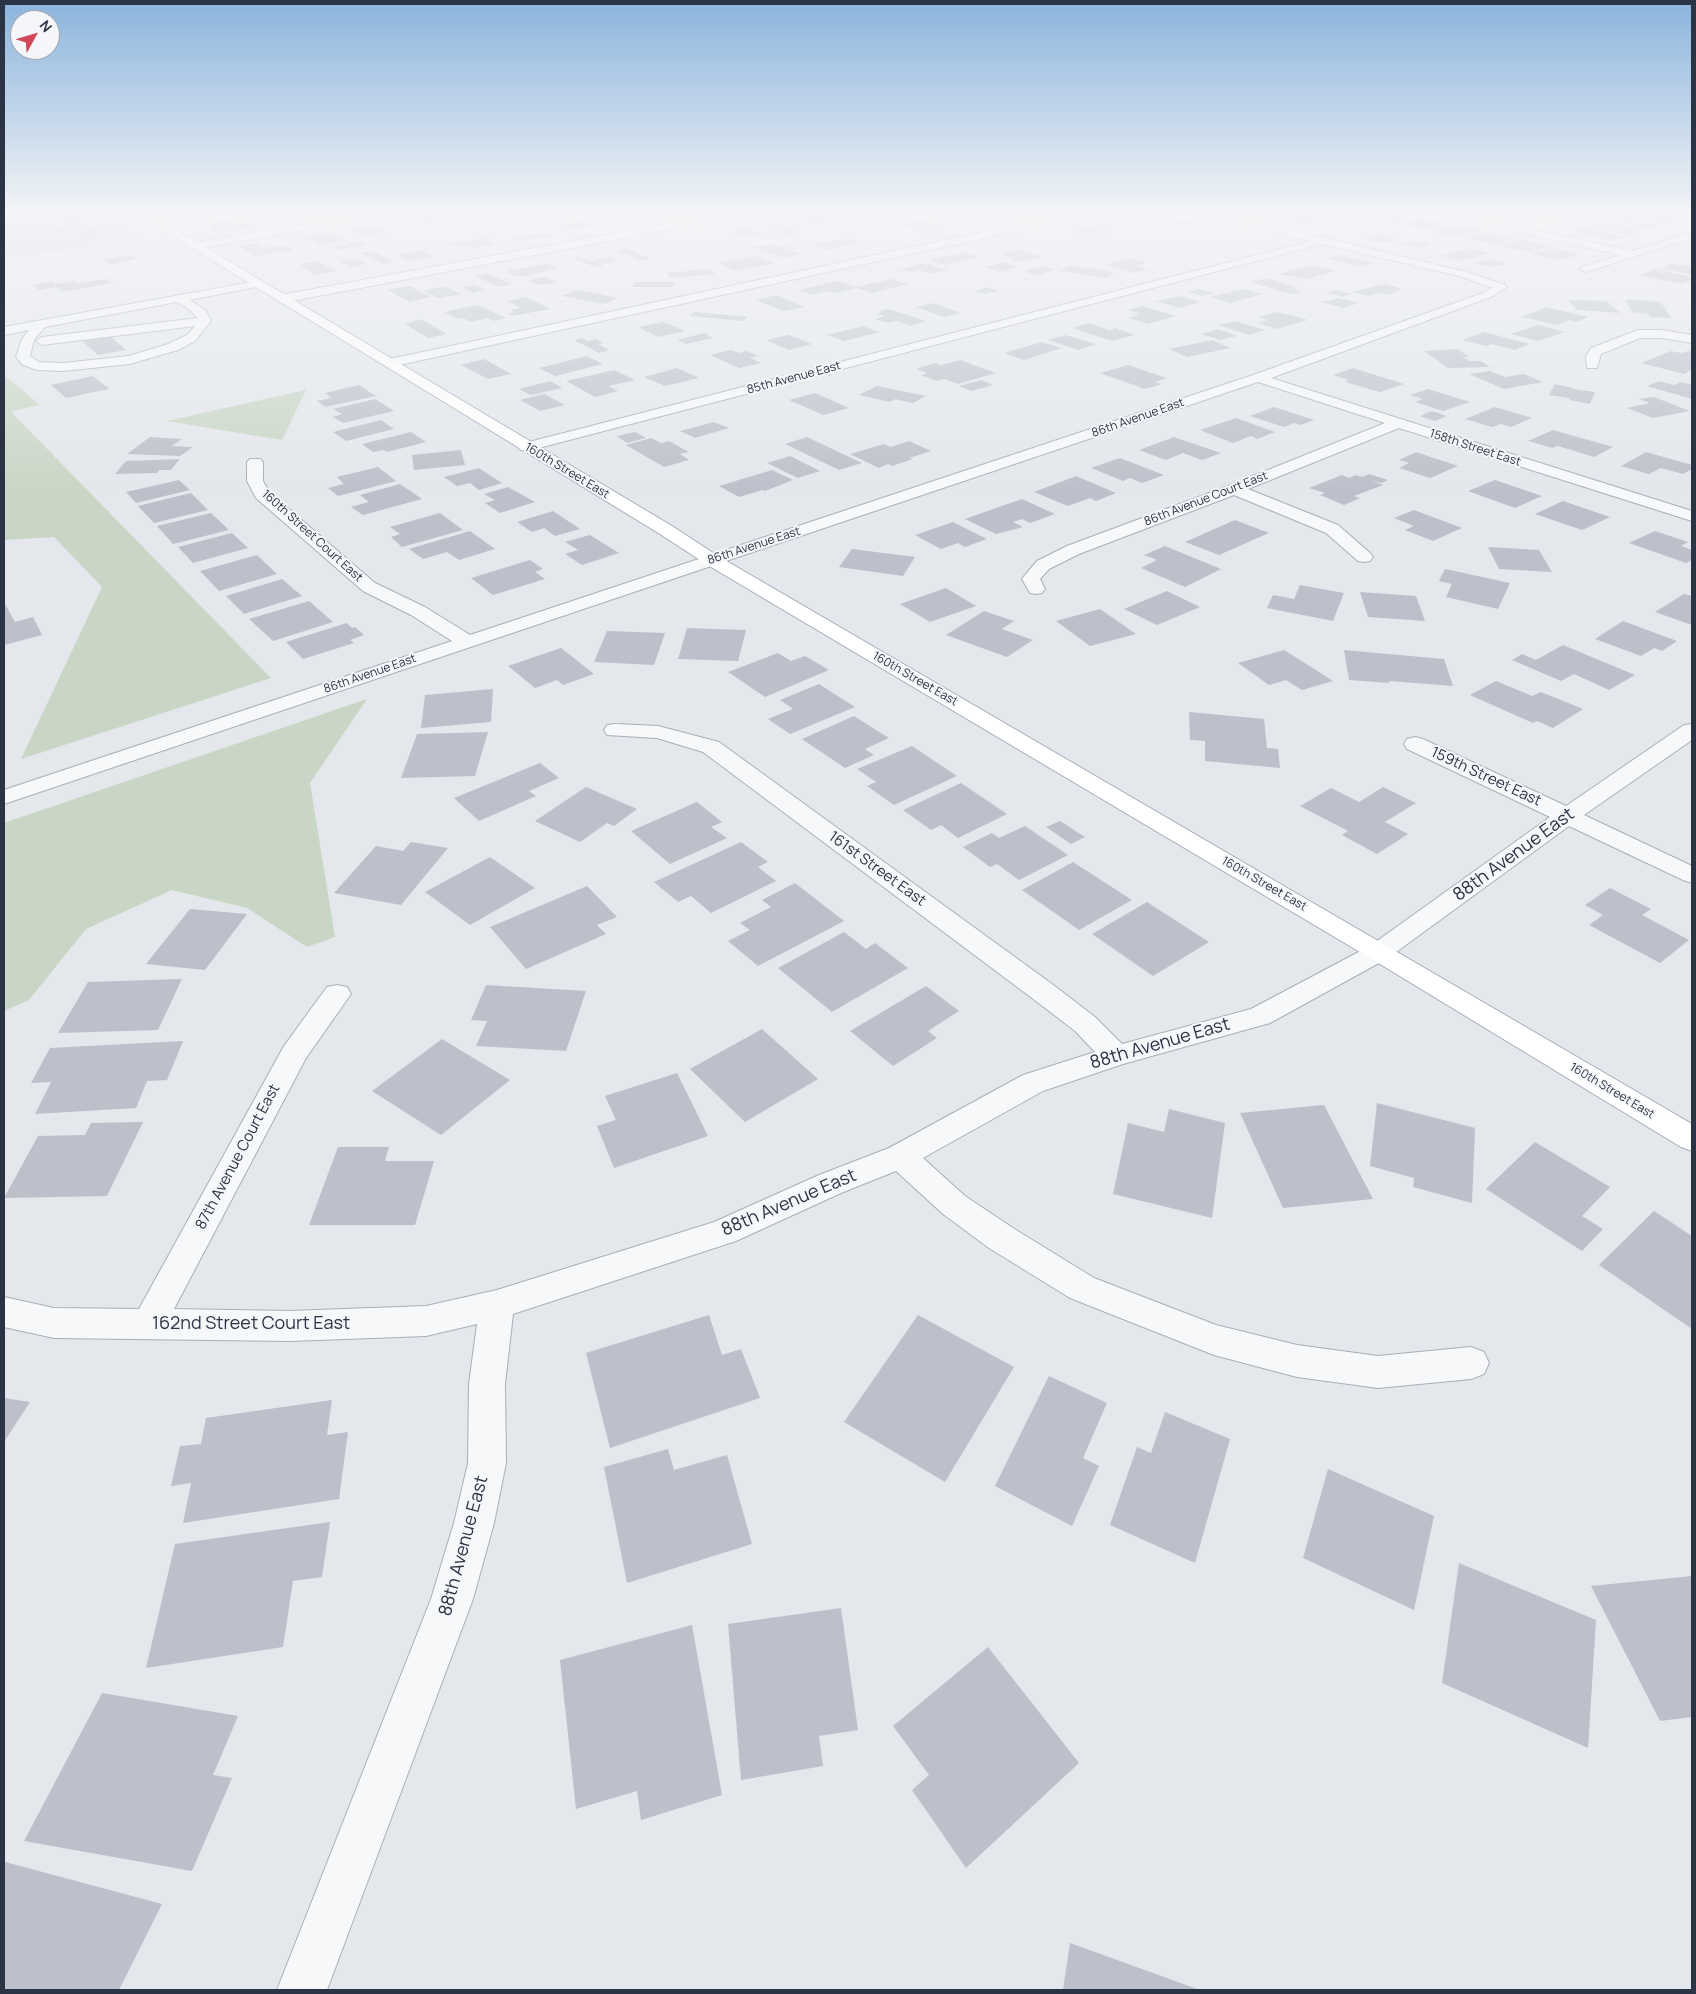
<!DOCTYPE html>
<style>
body{margin:0}
#map{position:relative;width:1696px;height:1994px;overflow:hidden;background:#e4e7ec;font-family:Manrope,sans-serif}
canvas{display:block}
.frame{position:absolute;inset:0;border:5px solid #2b3445;pointer-events:none}
.north{position:absolute;left:10px;top:10px;width:50px;height:50px;box-sizing:border-box;background:#f4f6f9;border:1px solid #a4a8b1;border-radius:50%;rotate:51deg;font-size:14px;font-weight:700;line-height:20px;text-align:center;color:#2b3445}
.north::after{content:'';display:block;margin:auto;width:18px;height:22px;background:#d1495b;clip-path:polygon(50% 0,100% 100%,50% 72%,0 100%)}
</style>
<div id="map">
<canvas width="1696" height="1994"></canvas>
<div class="frame"></div>
<div class="north">N</div>
</div>
<script>
const ctx = document.querySelector('canvas').getContext('2d');
ctx.lineJoin = 'round';
function fillPath(path, color) { ctx.fillStyle = color; ctx.fill(path, 'evenodd'); }
const poly = rows => new Path2D(rows.map(r => 'M' + r).join(''));
function stroke(path, color, width, dash) { ctx.strokeStyle = color; ctx.lineWidth = width; ctx.lineCap = dash ? 'butt' : 'round'; ctx.setLineDash(dash || []); ctx.stroke(path); }
function drawText(font, color, halo, rows, align = 'center') {
  ctx.font = font + ' Manrope,sans-serif'; ctx.lineWidth = 4; ctx.setLineDash([]); ctx.textBaseline = 'middle'; ctx.strokeStyle = halo; ctx.fillStyle = color; for (const [text, x, y, turn = 0] of rows) {
    ctx.save(); ctx.translate(x, y); ctx.rotate((+turn || 0) * Math.PI / 180); ctx.textAlign = isNaN(turn) ? turn : align; if (halo) ctx.strokeText(text, 0, 0); ctx.fillText(text, 0, 0); ctx.restore();
  }
}
const built = poly([
 [4,213,104,213,141,238,4,259]
]);
const green = poly([
 [4,375,40,405,12,411,15,416,271,678,21,759,102,587,54,537,4,540],
 [306,390,282,440,167,421],
 [367,699,310,783,335,937,307,947,247,908,172,890,86,929,29,1000,4,1011,4,823]
]);
const building = poly([
 [187,213,214,213,214,214,194,217],
 [269,213,281,213,264,221,253,220,257,219,252,218],
 [807,213,830,220,816,223,792,216],
 [817,213,842,213,852,216,832,218],
 [945,213,965,215,971,214,988,218,974,221],
 [1140,213,1162,213,1180,218,1167,221],
 [1258,213,1281,213,1281,214,1267,217,1254,214],
 [1384,213,1399,213,1413,218,1395,223,1369,217],
 [1487,213,1512,213,1516,214,1503,218],
 [1638,213,1654,213,1680,219,1664,223,1628,216],
 [1665,213,1692,213,1692,215,1684,218],
 [1300,214,1325,220,1307,224,1280,219],
 [435,215,447,219,423,223,414,220],
 [1421,218,1447,224,1428,230,1401,223],
 [1626,218,1663,225,1651,229,1614,221],
 [77,219,95,231,102,234,84,237,78,233,63,235,52,228,68,226,61,221],
 [922,219,952,227,927,233,903,226,908,225,902,223],
 [1184,219,1200,223,1186,226,1170,222],
 [229,220,236,223,246,222,256,227,224,233,215,232,208,228,214,227,208,223],
 [584,221,594,225,563,231,553,227,558,226,555,225],
 [1101,223,1116,227,1109,229,1116,231,1101,234,1094,232,1087,234,1071,230],
 [779,224,800,231,783,235,761,227],
 [1604,224,1618,224,1644,230,1628,235,1592,227],
 [376,225,389,231,365,237,349,230],
 [1453,225,1481,231,1459,237,1431,231],
 [746,227,762,233,742,237,728,232],
 [1587,228,1628,237,1609,240,1573,232],
 [329,232,347,241,320,245,307,238,312,237,308,235],
 [545,232,554,236,519,241,512,238],
 [1485,233,1514,239,1494,245,1465,238],
 [1387,235,1399,242,1373,243,1362,236],
 [481,239,493,239,488,243,496,243,492,246,470,247,449,244,453,242,468,242,471,240],
 [848,239,861,243,826,250,810,244],
 [1520,239,1550,246,1530,252,1499,246],
 [1411,240,1431,244,1419,248,1399,244],
 [361,241,367,245,337,250,330,247],
 [257,243,265,248,284,245,293,250,255,256,238,246],
 [770,244,778,246,785,245,790,247,784,248,802,254,784,258,752,247],
 [627,248,652,259,641,261,616,251],
 [1469,248,1489,253,1460,261,1440,256],
 [1553,248,1581,254,1560,260,1531,254],
 [1020,249,1044,257,1019,262,1011,260,1015,259,999,254],
 [420,250,436,257,409,261,396,255],
 [372,251,395,261,384,264,361,253],
 [965,252,980,257,944,265,929,260],
 [131,255,137,259,110,265,102,259],
 [1341,255,1373,263,1359,267,1326,258],
 [756,256,775,263,736,271,717,263],
 [578,257,590,260,604,265,595,267,572,258],
 [609,257,619,261,603,264,594,260],
 [355,258,368,264,352,267,339,261],
 [1130,258,1148,263,1137,266,1148,269,1133,273,1105,264],
 [1491,259,1508,264,1492,267,1475,263],
 [317,261,337,271,315,275,300,266,305,266,301,264],
 [1004,262,1019,267,1000,272,985,267],
 [925,263,948,270,931,274,920,270,911,272,899,269],
 [547,264,557,268,527,276,516,276,506,271],
 [1672,264,1692,266,1692,275,1660,268],
 [1312,265,1336,271,1307,279,1278,274],
 [1042,266,1055,270,1036,275,1024,271],
 [1069,266,1089,268,1115,273,1107,278,1060,271],
 [711,269,715,274,671,278,667,273],
 [1656,269,1692,277,1692,280,1682,284,1639,275],
 [487,273,511,284,499,287,475,276],
 [546,277,557,282,538,285,528,280],
 [1267,278,1298,288,1294,289,1302,292,1293,294,1282,292,1251,282],
 [106,279,113,283,62,292,56,287,39,290,33,285,53,281,56,284,75,281,78,283],
 [891,279,908,284,872,293,857,288,836,293,830,291,813,295,798,290,838,281,857,287],
 [635,282,675,282,672,287,632,287],
 [1384,284,1402,289,1387,295,1382,293,1368,296,1352,292],
 [475,285,486,290,472,293,462,287],
 [410,286,431,297,409,302,388,290],
 [444,286,461,294,439,298,423,291],
 [987,287,997,291,985,294,975,291],
 [1200,289,1214,293,1202,296,1188,292],
 [1243,289,1262,294,1231,303,1209,297],
 [577,290,618,298,604,304,562,296],
 [1336,290,1351,294,1343,297,1328,293],
 [777,295,804,307,784,311,756,300],
 [1181,296,1200,302,1179,308,1156,301],
 [527,297,550,309,513,316,508,314,514,312,509,310,521,308,507,301],
 [1339,298,1359,303,1343,308,1322,302],
 [1625,299,1661,302,1671,318,1650,317,1648,314,1632,312],
 [1567,300,1606,301,1620,313,1578,310],
 [933,303,961,313,944,317,916,307],
 [478,305,506,318,494,321,488,318,471,322,463,318,458,319,444,312],
 [1143,306,1176,316,1148,324,1128,318,1140,314,1128,310],
 [1546,307,1588,317,1576,322,1569,320,1557,325,1521,317],
 [886,309,893,310,926,321,910,326,897,321,888,323,875,319,885,316,877,314,882,312,879,311],
 [695,312,748,317,743,321,689,316],
 [1275,312,1287,314,1308,320,1277,329,1257,323,1268,320,1259,317],
 [421,319,447,334,428,338,405,324],
 [1235,321,1265,330,1249,335,1219,325],
 [664,322,685,331,658,337,638,327],
 [1089,323,1109,330,1115,328,1135,335,1112,341,1072,328],
 [1538,325,1565,332,1538,341,1511,334],
 [863,326,880,332,844,341,827,335],
 [1218,329,1237,336,1220,340,1201,334],
 [1484,332,1530,344,1515,350,1492,344,1486,346,1462,340],
 [704,333,714,338,686,344,677,340],
 [789,335,812,344,789,350,766,340],
 [1066,335,1096,344,1078,350,1048,340],
 [110,336,126,350,98,355,82,341],
 [582,338,588,341,596,339,604,343,598,344,609,350,599,353,574,340],
 [1212,340,1231,348,1187,357,1169,349],
 [1042,342,1062,348,1024,360,1004,353],
 [1458,349,1469,357,1463,357,1469,361,1481,361,1490,367,1448,368,1424,351],
 [731,350,739,353,747,351,758,356,750,358,761,363,739,368,710,355],
 [1671,351,1682,353,1688,351,1692,352,1692,370,1684,374,1641,363],
 [587,356,603,364,555,376,539,368],
 [484,359,511,374,488,379,461,365],
 [960,360,996,373,958,384,944,379,937,381,921,375,928,373,916,369,935,363,941,365],
 [1128,365,1167,378,1155,382,1162,384,1145,389,1100,373],
 [677,368,699,378,665,386,644,377],
 [1353,368,1404,384,1380,392,1345,382,1349,380,1333,375],
 [614,370,635,380,608,386,618,391,595,397,566,381],
 [1490,371,1505,377,1524,374,1543,382,1504,389,1469,374],
 [93,376,109,389,66,398,51,385],
 [981,380,993,385,971,391,959,386],
 [550,381,562,388,531,395,519,389],
 [1659,381,1674,385,1681,382,1692,385,1692,399,1647,386],
 [1555,384,1573,388,1573,389,1595,392,1590,404,1569,400,1570,398,1549,395],
 [359,385,376,396,325,407,317,401,332,398,325,393],
 [877,386,926,396,913,403,895,399,890,402,859,395],
 [1428,389,1470,402,1443,411,1415,402,1423,399,1410,395],
 [815,393,849,408,823,415,789,400],
 [544,394,565,405,540,411,520,400],
 [1654,397,1690,411,1653,418,1627,408,1650,403,1639,399],
 [375,399,394,411,343,423,333,417,342,414,333,409],
 [1274,407,1314,420,1301,425,1294,423,1284,427,1250,416],
 [1495,407,1532,418,1511,427,1501,424,1492,427,1465,419],
 [1432,411,1447,416,1435,421,1420,416],
 [1236,418,1275,432,1257,439,1251,436,1233,443,1200,430],
 [381,420,394,429,346,441,333,432],
 [714,422,729,428,695,438,680,431],
 [1553,430,1613,447,1594,457,1558,446,1552,448,1528,441],
 [411,432,426,442,387,452,384,450,373,452,362,444],
 [635,432,646,438,627,443,617,436],
 [150,437,182,439,172,446,193,447,180,456,127,454],
 [807,437,862,463,839,470,785,444],
 [1174,437,1221,453,1202,460,1183,453,1166,460,1139,450],
 [651,438,661,443,669,441,689,452,680,454,689,460,664,467,626,445],
 [909,441,931,451,909,458,913,459,892,466,888,464,879,468,850,454,884,444,891,447],
 [461,450,465,465,414,470,412,455],
 [1416,452,1458,466,1430,478,1399,468,1409,463,1399,460],
 [1646,452,1692,465,1692,469,1683,474,1661,468,1649,474,1621,466],
 [790,456,820,471,798,478,767,463],
 [1120,458,1164,475,1142,483,1130,478,1123,481,1091,468],
 [180,459,171,470,159,470,157,473,115,474,126,461],
 [378,467,396,481,338,496,328,488,344,484,337,477],
 [479,468,502,483,479,490,470,483,457,486,444,477],
 [772,470,793,480,765,491,762,490,739,497,719,486],
 [1369,474,1388,480,1381,483,1371,480,1383,485,1354,496,1360,498,1344,505,1320,495,1325,493,1309,488,1342,475,1349,478,1356,475,1362,477],
 [1076,476,1116,493,1096,501,1090,498,1068,506,1034,492],
 [179,480,190,490,136,503,126,492],
 [1495,480,1542,496,1515,508,1468,491],
 [400,484,422,499,363,515,351,507,369,502,360,495],
 [508,487,535,502,500,513,485,503,495,500,484,494],
 [191,493,208,510,154,523,138,506],
 [1022,499,1055,514,1030,523,1022,519,1013,522,1023,527,996,534,965,519],
 [1563,501,1610,517,1582,530,1535,514],
 [1414,510,1462,528,1433,541,1405,530,1414,526,1394,518],
 [553,511,580,529,555,536,544,528,532,532,517,522],
 [211,513,229,530,173,544,157,526],
 [440,513,463,530,402,547,391,537,400,534,390,527],
 [1235,520,1269,533,1219,555,1185,542],
 [953,522,987,539,965,547,958,543,941,549,915,535],
 [470,531,495,549,459,560,447,552,423,559,409,549],
 [1655,531,1688,542,1681,546,1692,550,1692,560,1686,563,1629,543],
 [232,533,248,548,193,563,178,547],
 [590,535,619,553,582,565,565,554,578,550,565,542],
 [1165,546,1221,569,1185,587,1141,568,1157,560,1144,555],
 [1488,547,1539,550,1552,572,1499,569],
 [852,549,915,557,903,576,839,567],
 [257,555,277,574,219,591,200,571],
 [530,560,543,569,535,572,545,579,493,595,471,578],
 [1445,569,1510,583,1498,609,1446,597,1452,584,1439,581],
 [282,579,302,596,244,614,226,596],
 [1300,585,1344,593,1333,621,1267,608,1273,595,1294,599],
 [946,588,976,606,930,622,900,604],
 [1167,591,1200,607,1157,625,1124,609],
 [1360,592,1416,596,1425,621,1368,617],
 [1684,594,1692,596,1692,625,1655,612],
 [309,601,333,622,273,641,249,619],
 [4,602,15,622,33,617,42,635,4,645],
 [1100,609,1136,634,1090,646,1056,621],
 [984,611,1014,621,1002,629,1033,640,1007,657,946,635],
 [1623,621,1677,641,1662,651,1654,648,1641,656,1595,639],
 [347,623,352,628,355,627,364,635,350,640,354,643,303,659,286,642],
 [687,628,746,630,738,661,678,659],
 [607,631,665,633,654,665,594,662],
 [1563,645,1635,675,1609,690,1574,674,1561,681,1512,660,1522,654,1536,660],
 [561,648,594,674,563,685,557,680,535,688,508,666],
 [1284,650,1333,681,1302,690,1286,680,1269,685,1238,663],
 [1344,650,1444,659,1453,686,1389,681,1389,683,1349,680],
 [778,653,791,661,805,656,829,670,765,697,728,672],
 [1496,681,1532,696,1541,692,1583,709,1553,728,1537,721,1533,723,1470,695],
 [819,684,855,707,790,734,768,719,793,709,780,700],
 [493,689,491,722,421,728,425,695],
 [1189,712,1264,719,1267,748,1278,749,1280,768,1205,761,1205,741,1190,740],
 [854,716,889,738,865,749,874,755,845,768,802,739],
 [488,732,475,776,401,778,417,734],
 [912,746,957,776,894,805,867,786,876,782,857,769],
 [540,763,559,778,529,791,536,796,479,821,454,798],
 [961,783,1007,814,958,838,941,825,931,830,903,810],
 [586,787,637,809,614,826,607,823,580,842,535,821],
 [1383,787,1416,803,1385,822,1408,834,1377,854,1342,835,1348,831,1300,806,1331,788,1359,802],
 [697,802,722,822,711,827,727,838,670,864,631,831],
 [1060,821,1085,837,1071,844,1046,827],
 [1025,826,1068,855,1019,880,997,864,990,867,963,847,992,833,999,838],
 [411,842,448,848,401,905,334,893,376,846,403,851],
 [741,842,768,862,758,867,776,881,711,913,691,896,678,902,654,882],
 [490,857,535,888,470,925,425,892],
 [1073,862,1132,900,1079,930,1022,890],
 [795,883,844,921,758,966,728,941,750,930,740,923,771,907,762,900],
 [587,886,617,917,597,925,606,934,526,969,490,927],
 [1610,888,1651,909,1642,915,1689,940,1660,963,1589,925,1603,915,1585,905],
 [1147,902,1209,942,1153,976,1092,934],
 [190,909,247,914,205,970,146,964],
 [844,932,866,949,875,943,908,968,832,1012,778,968],
 [182,979,158,1030,58,1033,88,982],
 [486,985,586,991,566,1051,476,1046,487,1021,471,1020],
 [926,986,959,1011,928,1031,937,1038,893,1066,850,1031],
 [762,1029,818,1079,745,1122,690,1069],
 [442,1039,510,1080,441,1135,372,1091],
 [183,1041,167,1080,147,1081,136,1108,35,1114,51,1082,31,1083,50,1048],
 [677,1073,708,1136,614,1168,597,1126,616,1120,605,1096],
 [1377,1103,1475,1128,1472,1203,1413,1187,1414,1178,1370,1166],
 [1324,1105,1373,1199,1283,1208,1240,1113],
 [1169,1109,1225,1123,1212,1218,1113,1194,1128,1123,1164,1132],
 [143,1122,107,1196,4,1198,38,1136,85,1135,91,1123],
 [1535,1142,1610,1187,1582,1216,1603,1229,1582,1251,1486,1189],
 [338,1147,389,1147,385,1161,434,1161,415,1225,309,1225],
 [1654,1211,1692,1236,1692,1329,1599,1265],
 [709,1315,722,1355,741,1349,760,1398,610,1448,586,1353],
 [918,1315,1014,1367,945,1482,844,1422],
 [1049,1376,1107,1403,1083,1458,1099,1466,1072,1526,995,1486],
 [4,1398,30,1402,4,1442],
 [332,1400,327,1435,348,1432,339,1499,183,1523,191,1483,171,1486,180,1446,201,1444,206,1418],
 [1165,1412,1230,1439,1195,1563,1110,1525,1137,1447,1151,1453],
 [668,1449,674,1470,727,1455,752,1544,627,1583,604,1467],
 [1328,1469,1434,1516,1414,1610,1303,1558],
 [330,1522,322,1577,293,1581,283,1647,146,1668,175,1544],
 [1459,1563,1596,1620,1588,1748,1442,1683],
 [1692,1576,1692,1717,1660,1721,1591,1586],
 [841,1608,858,1730,819,1736,823,1766,741,1780,728,1624],
 [692,1625,722,1795,641,1820,637,1791,576,1809,560,1660],
 [988,1647,1079,1763,966,1868,912,1790,929,1775,893,1726],
 [102,1693,238,1716,213,1775,232,1778,192,1871,24,1841],
 [5,1862,162,1904,119,1990,4,1990],
 [1070,1943,1200,1990,1063,1990]
]);
const minor = poly([
 [91,213,112,213,107,216,96,216,91,213],
 [372,213,397,213,392,216,193,249,188,246,193,243,372,213],
 [723,213,746,213,741,216,281,303,275,299,281,295,723,213],
 [1071,213,1091,213,1086,216,390,367,383,363,390,359,1071,213],
 [1200,213,1219,213,1467,272,1505,285,1507,287,1491,297,1271,378,1692,511,1692,521,1399,428,1248,489,1338,525,1370,553,1373,557,1370,561,1364,562,1358,561,1326,533,1234,495,1079,554,1049,569,1040,579,1045,589,1042,593,1036,594,1030,593,1022,579,1025,575,1037,561,1067,546,1228,486,1385,423,1258,382,4,804,4,790,452,641,411,615,363,591,256,498,247,481,247,462,250,459,260,459,263,462,263,481,269,492,375,583,425,607,470,635,1253,375,1483,293,1492,288,1463,277,1322,244,531,450,521,450,518,447,521,444,1311,241,1200,213],
 [1436,213,1456,213,1524,228,1572,213,1588,213,1536,230,1632,251,1692,232,1692,238,1586,272,1580,269,1582,267,1620,255,1436,213],
 [257,281,261,282,263,284,261,286,190,300,206,311,211,321,195,341,178,350,130,364,63,371,37,370,23,365,16,357,22,339,29,330,4,335,4,327,257,281],
 [177,302,190,310,198,318,42,337,36,341,42,345,195,326,187,335,168,344,129,356,63,363,39,362,30,356,34,340,45,327,177,302],
 [1638,330,1662,330,1692,335,1692,343,1662,338,1640,338,1601,354,1597,368,1587,368,1586,356,1591,348,1638,330],
 [615,724,658,726,719,742,1052,984,1095,1017,1122,1044,1251,1009,1370,946,1550,817,1407,749,1404,744,1407,739,1415,737,1423,739,1566,806,1684,725,1692,724,1692,740,1584,815,1692,866,1692,883,1683,880,1569,826,1388,958,1270,1023,1123,1064,1043,1091,923,1158,965,1196,1013,1228,1094,1278,1216,1325,1297,1345,1378,1356,1471,1347,1484,1352,1489,1363,1484,1374,1471,1379,1378,1388,1297,1377,1214,1355,1070,1298,989,1248,943,1214,896,1171,841,1193,736,1241,513,1314,505,1384,506,1463,494,1523,473,1599,327,1990,277,1990,431,1599,454,1523,468,1463,469,1384,477,1324,426,1336,290,1341,54,1338,4,1327,4,1297,54,1308,139,1309,284,1046,327,987,337,985,347,987,351,994,306,1058,174,1309,290,1311,426,1306,497,1290,714,1222,819,1175,889,1148,1023,1075,1095,1052,1075,1031,1032,998,703,752,657,738,607,735,604,730,607,725,615,724]
]);
const major = poly([
 [135,213,148,213,672,526,718,556,1692,1124,1692,1151,1681,1147,1370,958,706,564,660,534,135,213]
]);
const farStreetnames = [
 ["85th Avenue East",794,378,-15],
 ["86th Avenue East",1138,418,-19],
 ["158th Street East",1475,448,18],
 ["160th Street East",567,471,31],
 ["86th Avenue Court East",1206,499,-21],
 ["160th Street Court East",312,536,42],
 ["86th Avenue East",754,546,-18],
 ["86th Avenue East",370,674,-19],
 ["160th Street East",915,679,30],
 ["160th Street East",1264,884,30],
 ["160th Street East",1612,1091,31]
];
const streetNames = [
 ["159th Street East",1486,777,25],
 ["161st Street East",877,869,36],
 ["87th Avenue Court East",238,1157,-62]
];
const nearStreetnames = [
 ["88th Avenue East",1514,855,-36],
 ["88th Avenue East",1160,1044,-16],
 ["88th Avenue East",789,1203,-23],
 ["162nd Street Court East",251,1324],
 ["88th Avenue East",464,1546,-75]
];
fillPath(built, '#d2d6de');
fillPath(green, '#c9d6c5');
fillPath(building, '#bbc0ca');
stroke(minor, '#a9aeb7', 2);
stroke(major, '#a3abb8', 2);
fillPath(minor, '#f7f8fa');
fillPath(major, '#fff');
const sky = ctx.createLinearGradient(0, 0, 0, 493);
sky.addColorStop(0, '#8bb4dd');
sky.addColorStop(0.43, '#f3f4f6');
sky.addColorStop(1, '#f3f4f600');
ctx.fillStyle = sky;
ctx.fillRect(0, 0, 1696, 493);
drawText('12px', '#2b3445', '#f4f6f9', farStreetnames);
drawText('15px', '#2b3445', '#f4f6f9', streetNames);
drawText('18px', '#2b3445', '#f4f6f9', nearStreetnames);
</script>
